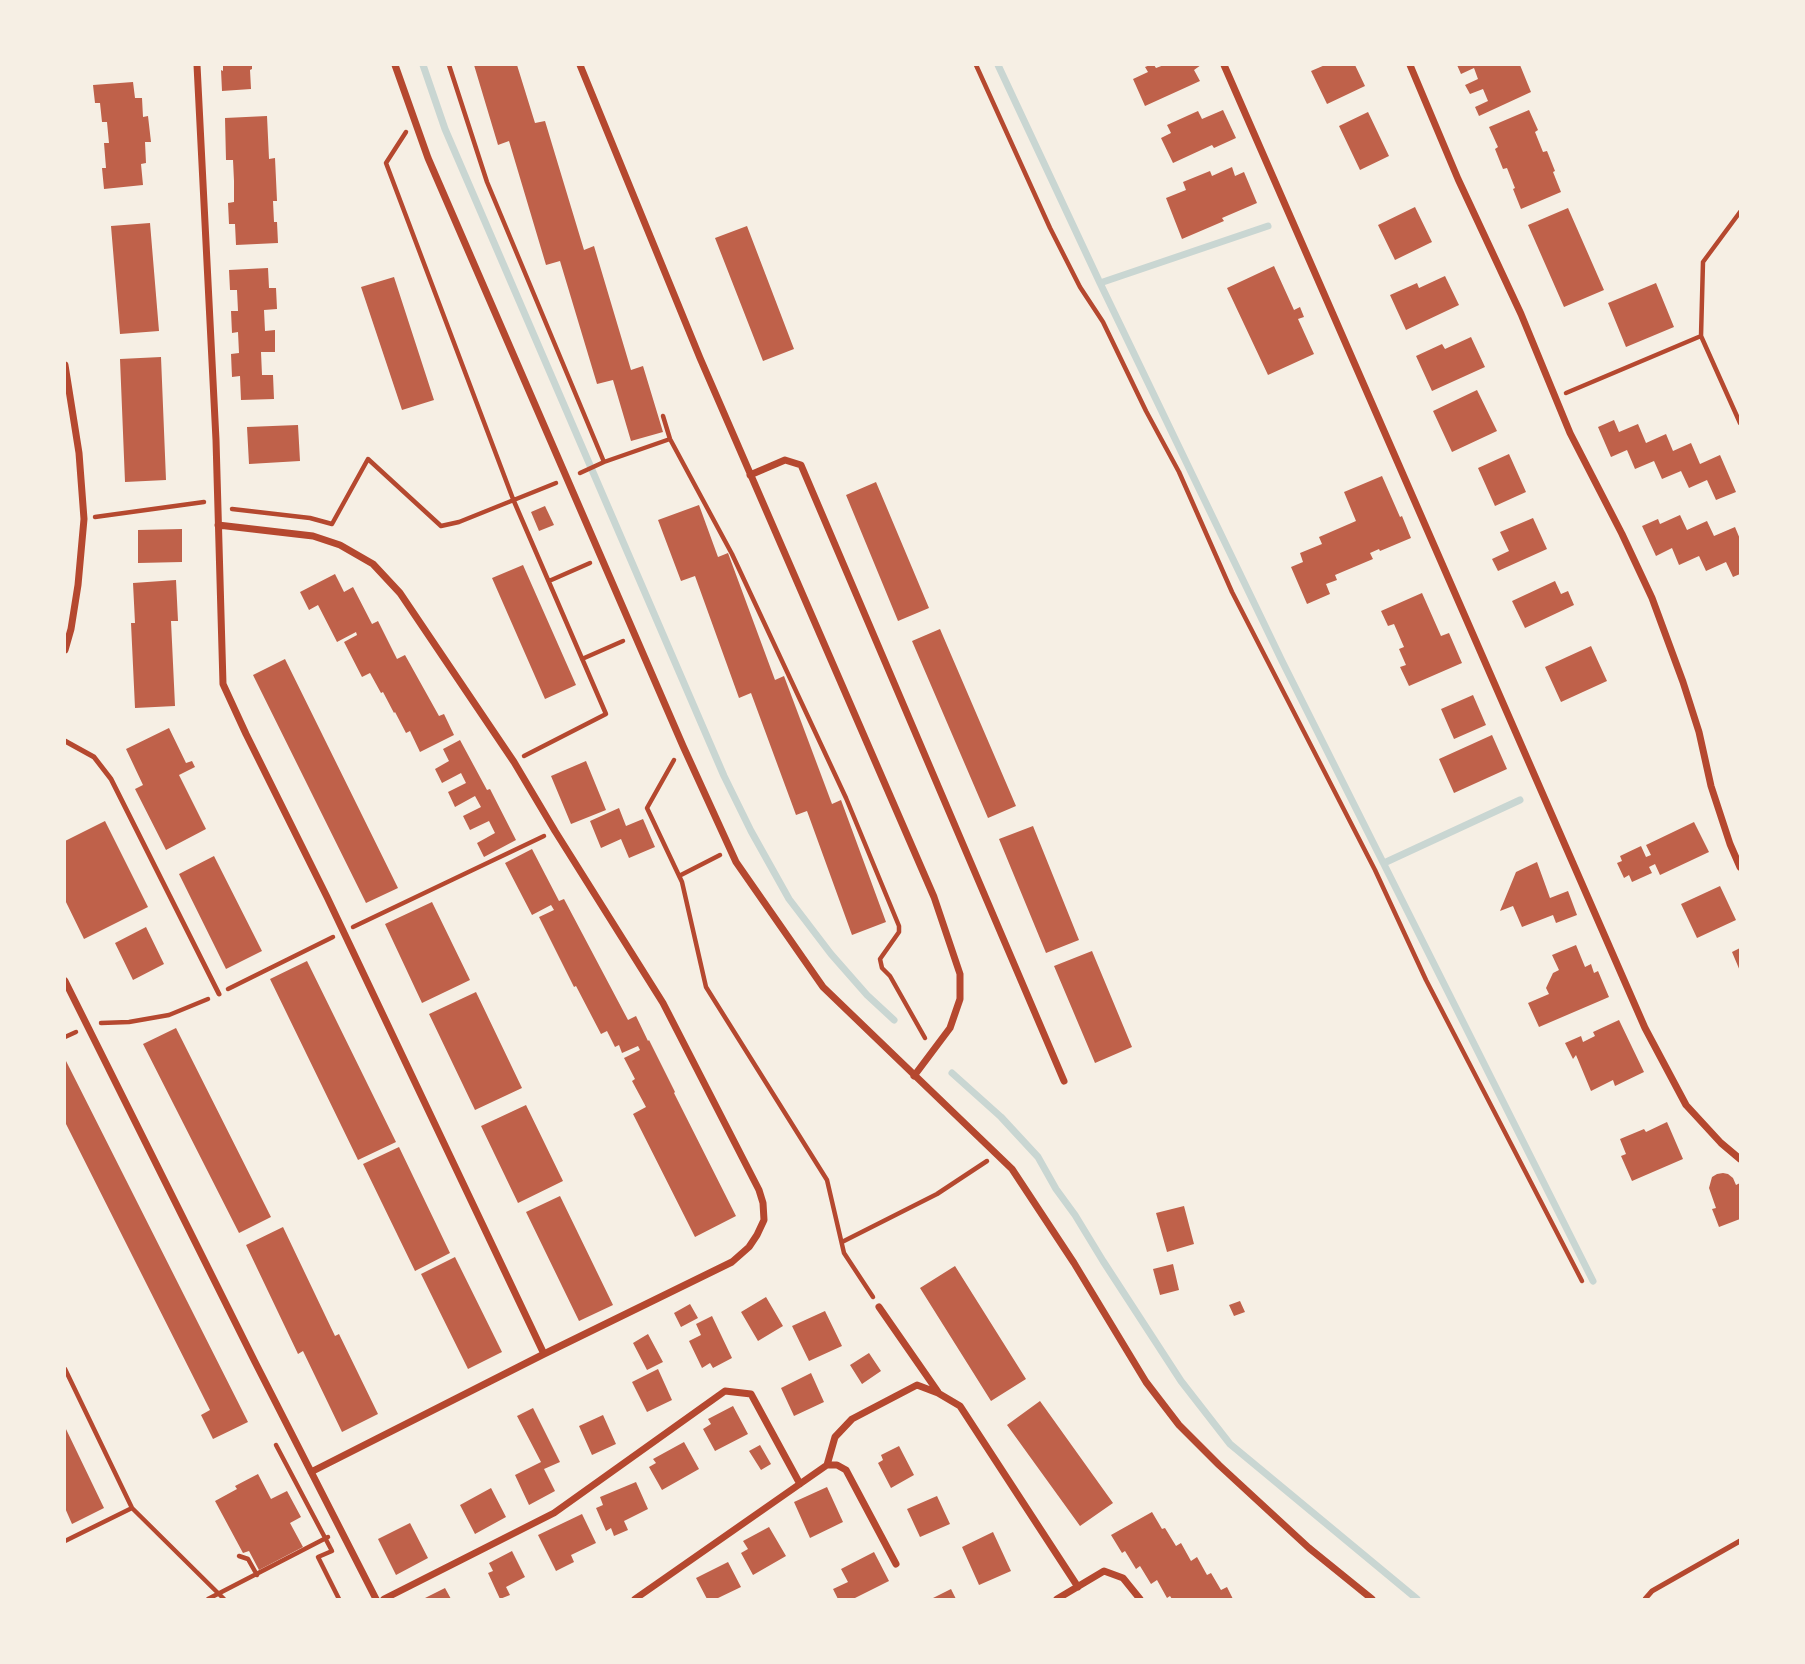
<!DOCTYPE html>
<style>
body{margin:0}
#map{position:relative;width:1805px;height:1664px;overflow:hidden;background:#f6efe4;font-family:Signika,sans-serif}
canvas{display:block}
.frame{position:absolute;inset:0;border:66px solid #f6efe4;pointer-events:none}
</style>
<div id="map">
<canvas width="1805" height="1664"></canvas>
<div class="frame"></div>
</div>
<script>
const ctx = document.querySelector('canvas').getContext('2d');
ctx.lineJoin = 'round';
const poly = rows => new Path2D(rows.map(r => 'M' + r).join(''));
function stroke(path, color, width, dash) { ctx.strokeStyle = color; ctx.lineWidth = width; ctx.lineCap = dash ? 'butt' : 'round'; ctx.setLineDash(dash || []); ctx.stroke(path); }
function fillPath(path, color) { ctx.fillStyle = color; ctx.fill(path, 'evenodd'); }
const stream = poly([
 [423,65,445,129,724,776,751,831,789,899,831,954,867,995,894,1020],
 [998,65,1100,283,1282,661,1593,1281],
 [1100,283,1268,226],
 [1384,863,1520,800],
 [952,1073,1001,1117,1038,1157,1056,1189,1075,1215,1103,1261,1181,1381,1230,1444,1417,1599]
]);
const building = poly([
 [223,65,252,65,252,69,250,70,251,89,222,91,221,70,223,71],
 [474,65,517,65,535,123,545,121,584,250,594,246,631,370,643,366,663,432,631,441,613,380,597,384,560,261,546,265,509,141,498,145],
 [1150,65,1154,65,1156,68,1164,65,1201,65,1194,70,1200,81,1145,106,1133,79,1148,72,1145,67],
 [1325,65,1355,65,1365,86,1327,104,1311,71],
 [1457,65,1520,65,1531,92,1479,116,1475,107,1488,101,1483,89,1470,94,1465,85,1478,79,1474,68,1461,74],
 [133,82,135,98,142,98,143,117,148,116,151,142,145,142,146,163,141,164,143,185,104,189,102,168,106,168,104,143,109,143,107,122,102,122,100,103,95,103,93,85],
 [1223,110,1236,138,1214,148,1212,145,1173,163,1161,138,1171,133,1167,125,1198,111,1202,119],
 [1529,110,1538,130,1535,132,1543,152,1547,151,1555,171,1553,172,1561,192,1521,209,1513,189,1515,188,1507,168,1503,169,1495,149,1498,147,1489,127],
 [1368,112,1389,156,1360,170,1339,126],
 [267,116,269,159,275,158,277,201,273,201,274,222,277,222,278,243,236,245,235,224,229,224,228,203,234,202,234,181,233,160,226,160,225,118],
 [1232,167,1235,176,1244,172,1257,203,1222,218,1224,221,1182,239,1166,198,1186,190,1183,182,1210,171,1212,176],
 [1415,207,1432,242,1395,260,1378,225],
 [1568,208,1604,290,1564,307,1528,225],
 [150,223,159,331,120,334,111,226],
 [747,226,794,349,763,361,715,238],
 [1274,266,1294,310,1300,307,1304,317,1298,319,1314,354,1268,375,1227,288],
 [268,268,269,288,276,288,277,309,264,310,265,331,275,330,275,352,261,352,262,375,273,375,274,399,241,400,240,376,232,377,231,354,239,353,238,332,232,333,231,311,238,311,237,290,230,290,229,270],
 [1445,276,1459,305,1406,330,1390,295,1417,283,1419,288],
 [394,277,434,400,402,410,361,287],
 [1656,283,1674,327,1626,347,1608,303],
 [1471,337,1485,367,1432,391,1416,356,1442,344,1445,349],
 [161,357,166,480,125,482,120,359],
 [1477,390,1497,431,1452,452,1433,411],
 [1614,420,1619,432,1638,424,1646,443,1666,434,1673,451,1691,443,1700,464,1720,455,1736,492,1716,500,1707,480,1689,488,1681,471,1662,479,1654,461,1635,469,1627,450,1611,457,1598,427],
 [298,425,300,461,249,464,247,427],
 [1509,454,1526,492,1495,506,1478,468],
 [1382,476,1400,517,1402,516,1411,538,1380,551,1379,549,1370,553,1373,559,1335,575,1337,580,1326,584,1330,594,1307,604,1291,567,1303,562,1300,553,1322,544,1319,537,1356,521,1344,492],
 [876,482,929,608,898,621,846,495],
 [699,505,718,557,728,553,775,680,784,676,832,804,841,800,886,922,852,935,807,811,796,815,751,693,739,698,695,576,681,581,658,520],
 [545,506,554,525,539,531,531,512],
 [1680,515,1687,530,1707,521,1714,536,1735,527,1740,539,1740,574,1733,577,1726,562,1706,571,1699,556,1679,565,1672,548,1656,556,1642,526,1658,519,1660,524],
 [1533,518,1547,549,1498,571,1492,559,1509,551,1500,532],
 [182,529,182,562,138,563,138,530],
 [523,565,576,685,545,699,492,578],
 [335,574,344,592,353,587,372,624,378,621,397,659,405,655,439,716,444,714,454,735,420,752,410,731,406,733,395,712,394,713,383,692,381,693,370,673,362,677,344,642,357,635,356,632,337,642,318,605,309,610,300,592],
 [176,580,178,621,171,621,175,706,135,708,131,623,135,623,133,583],
 [1555,581,1561,594,1568,591,1574,605,1525,628,1512,601],
 [1422,593,1441,636,1449,633,1462,663,1409,686,1400,667,1406,665,1399,649,1404,647,1394,624,1388,626,1381,611],
 [940,629,1016,806,988,818,912,641],
 [1591,646,1607,681,1561,702,1545,667],
 [285,659,398,888,366,903,253,675],
 [1473,695,1486,725,1454,739,1441,709],
 [169,728,186,763,192,761,195,767,179,775,206,829,166,850,135,789,143,785,126,749],
 [1492,735,1507,769,1454,793,1439,759],
 [460,740,487,790,490,789,516,840,484,857,477,843,495,833,489,821,470,830,463,816,481,807,475,796,455,807,448,792,466,783,461,773,442,783,435,769,449,761,443,749],
 [586,761,606,810,571,824,551,776],
 [619,808,626,826,643,819,655,847,629,858,621,839,601,848,590,821],
 [105,821,148,907,84,939,65,900,65,841],
 [1694,822,1709,852,1660,875,1655,864,1649,867,1652,873,1632,882,1629,875,1624,878,1617,863,1622,861,1620,856,1641,846,1646,857,1651,855,1646,845],
 [1033,826,1079,940,1046,953,999,839],
 [532,849,559,901,564,899,628,1020,636,1016,648,1041,649,1040,675,1092,674,1093,736,1216,695,1237,633,1114,646,1107,632,1081,635,1079,624,1058,640,1050,638,1046,622,1053,619,1045,615,1047,607,1031,601,1034,576,986,574,987,539,917,554,910,551,905,532,915,505,863],
 [214,856,262,951,226,969,179,874],
 [1537,862,1550,898,1568,891,1577,915,1556,923,1553,915,1522,927,1513,906,1500,911,1516,872],
 [1720,886,1736,920,1697,938,1681,904],
 [432,902,470,980,422,1003,385,924],
 [146,927,164,964,133,980,115,943],
 [1576,945,1585,967,1591,964,1594,973,1598,971,1609,997,1539,1027,1528,1003,1549,994,1546,988,1553,973,1559,970,1552,955],
 [1740,948,1740,971,1732,952],
 [1092,951,1132,1047,1095,1063,1054,966],
 [307,961,396,1142,358,1160,270,979],
 [476,992,522,1088,475,1110,429,1014],
 [1619,1020,1644,1072,1615,1086,1613,1080,1591,1091,1576,1055,1573,1059,1565,1043,1581,1036,1583,1042,1595,1036,1593,1032],
 [176,1028,271,1217,239,1233,143,1044],
 [65,1059,248,1422,213,1439,201,1415,210,1410,65,1122],
 [526,1105,563,1181,518,1203,481,1126],
 [1667,1122,1683,1159,1632,1181,1621,1156,1626,1154,1620,1139,1644,1129,1646,1132],
 [399,1147,450,1253,415,1271,363,1164],
 [1723,1173,1728,1174,1733,1178,1736,1185,1740,1183,1740,1219,1719,1227,1712,1209,1716,1208,1709,1188,1712,1177,1717,1174],
 [560,1196,613,1305,579,1321,526,1212],
 [1184,1206,1194,1244,1167,1252,1156,1213],
 [283,1227,335,1336,339,1334,378,1414,342,1432,303,1351,298,1354,246,1245],
 [455,1257,502,1352,468,1369,421,1274],
 [1173,1264,1179,1290,1160,1295,1153,1269],
 [955,1266,1026,1379,991,1401,920,1288],
 [766,1297,783,1326,758,1341,741,1312],
 [1240,1301,1245,1312,1234,1316,1229,1305],
 [690,1304,698,1318,681,1327,674,1313],
 [825,1311,842,1346,809,1361,792,1326],
 [712,1316,732,1358,713,1368,710,1363,702,1368,689,1341,701,1335,696,1324],
 [648,1334,663,1362,647,1370,633,1343],
 [869,1353,881,1371,862,1384,850,1365],
 [658,1369,672,1400,647,1412,632,1382],
 [811,1373,824,1402,794,1416,781,1388],
 [1040,1401,1113,1503,1080,1526,1007,1425],
 [733,1406,748,1434,715,1451,703,1429,711,1424,708,1419],
 [533,1408,560,1462,544,1469,555,1491,529,1505,515,1475,541,1462,517,1416],
 [603,1415,616,1444,592,1455,579,1426],
 [65,1427,104,1508,72,1524,65,1508],
 [684,1442,699,1469,662,1490,649,1467,656,1463,653,1459],
 [760,1445,771,1464,761,1470,749,1451],
 [899,1446,914,1475,891,1488,878,1463,883,1460,881,1455],
 [258,1474,271,1499,287,1491,301,1517,290,1523,303,1547,259,1570,249,1551,243,1553,215,1501,237,1489,235,1486],
 [636,1482,648,1509,624,1521,628,1530,614,1536,611,1528,606,1531,596,1508,603,1505,600,1497],
 [827,1487,843,1522,810,1538,794,1502],
 [491,1488,506,1517,475,1534,460,1505],
 [937,1496,950,1524,920,1537,907,1509],
 [1152,1512,1162,1529,1165,1528,1176,1546,1181,1543,1191,1561,1197,1557,1207,1575,1211,1573,1221,1590,1227,1587,1233,1599,1172,1599,1170,1596,1167,1598,1157,1580,1151,1584,1140,1566,1136,1569,1125,1551,1122,1553,1111,1535],
 [582,1514,596,1543,571,1555,574,1562,556,1571,538,1535],
 [410,1523,428,1558,396,1575,378,1539],
 [769,1527,786,1556,753,1575,741,1553,748,1549,743,1541],
 [993,1532,1011,1571,979,1585,962,1547],
 [512,1551,525,1577,506,1587,510,1595,500,1599,488,1573,493,1571,489,1563],
 [874,1552,889,1581,853,1599,838,1599,833,1589,848,1582,841,1569],
 [728,1562,741,1587,716,1599,707,1599,696,1578],
 [445,1588,451,1599,423,1599],
 [951,1589,956,1599,931,1599]
]);
const path = poly([
 [449,65,487,182,604,462,670,439],
 [976,65,1050,228,1080,287,1103,322,1146,411,1179,472,1232,592,1375,870,1426,980,1582,1281],
 [406,132,386,163,513,499,606,714,524,756],
 [1701,336,1703,262,1740,212],
 [1566,393,1701,336,1740,423],
 [663,416,670,439,732,554,846,798,899,926,899,932,880,959,882,968,890,976,925,1038],
 [580,473,604,462],
 [232,509,310,518,332,524,368,459,441,526,459,522,556,483],
 [95,517,204,502],
 [549,581,590,563],
 [582,659,623,641],
 [674,760,647,808,682,882,706,987,827,1180,844,1253,873,1297],
 [679,876,720,855],
 [353,927,544,836],
 [228,989,333,937],
 [101,1023,129,1022,169,1015,208,999],
 [65,1037,76,1032],
 [842,1242,937,1194,987,1161],
 [65,1369,132,1508,224,1599],
 [276,1445,332,1551,318,1557,339,1599],
 [65,1541,132,1508],
 [239,1556,248,1559,257,1575],
 [208,1599,328,1537]
]);
const service = poly([
 [65,741,94,757,111,779,219,994],
 [1645,1599,1652,1591,1740,1541]
]);
const minor = poly([
 [197,65,216,440,223,684,246,734,327,897,544,1354],
 [395,65,428,158,683,746,736,862,823,987,1012,1169,1074,1263,1146,1382,1179,1425,1219,1465,1309,1548,1372,1599],
 [580,65,700,358,934,897,960,974,960,999,950,1028,914,1076],
 [1224,65,1645,1028,1686,1105,1721,1143,1740,1159],
 [1410,65,1458,179,1521,314,1570,433,1622,534,1652,598,1683,682,1699,732,1711,786,1730,844,1740,867],
 [65,365,79,453,84,519,78,585,71,629,65,650],
 [750,475,785,460,801,465,1064,1081],
 [218,525,313,536,340,545,373,564,400,593,514,762,555,831,663,1003,759,1190,763,1203,764,1220,757,1235,749,1247,732,1262,544,1354,311,1472],
 [65,981,255,1362,376,1599],
 [879,1307,938,1392],
 [827,1465,835,1437,852,1419,917,1385,938,1393,960,1406,1078,1587],
 [384,1599,554,1513,725,1391,751,1394,800,1484],
 [635,1599,827,1465,837,1465,846,1470,896,1564],
 [1057,1599,1104,1571,1123,1578,1140,1599]
]);
stroke(stream, '#c9d6d2', 7);
fillPath(building, '#bf614a');
stroke(path, '#b5482f', 4.5);
stroke(service, '#b5482f', 5);
stroke(minor, '#b5482f', 7);
</script>
